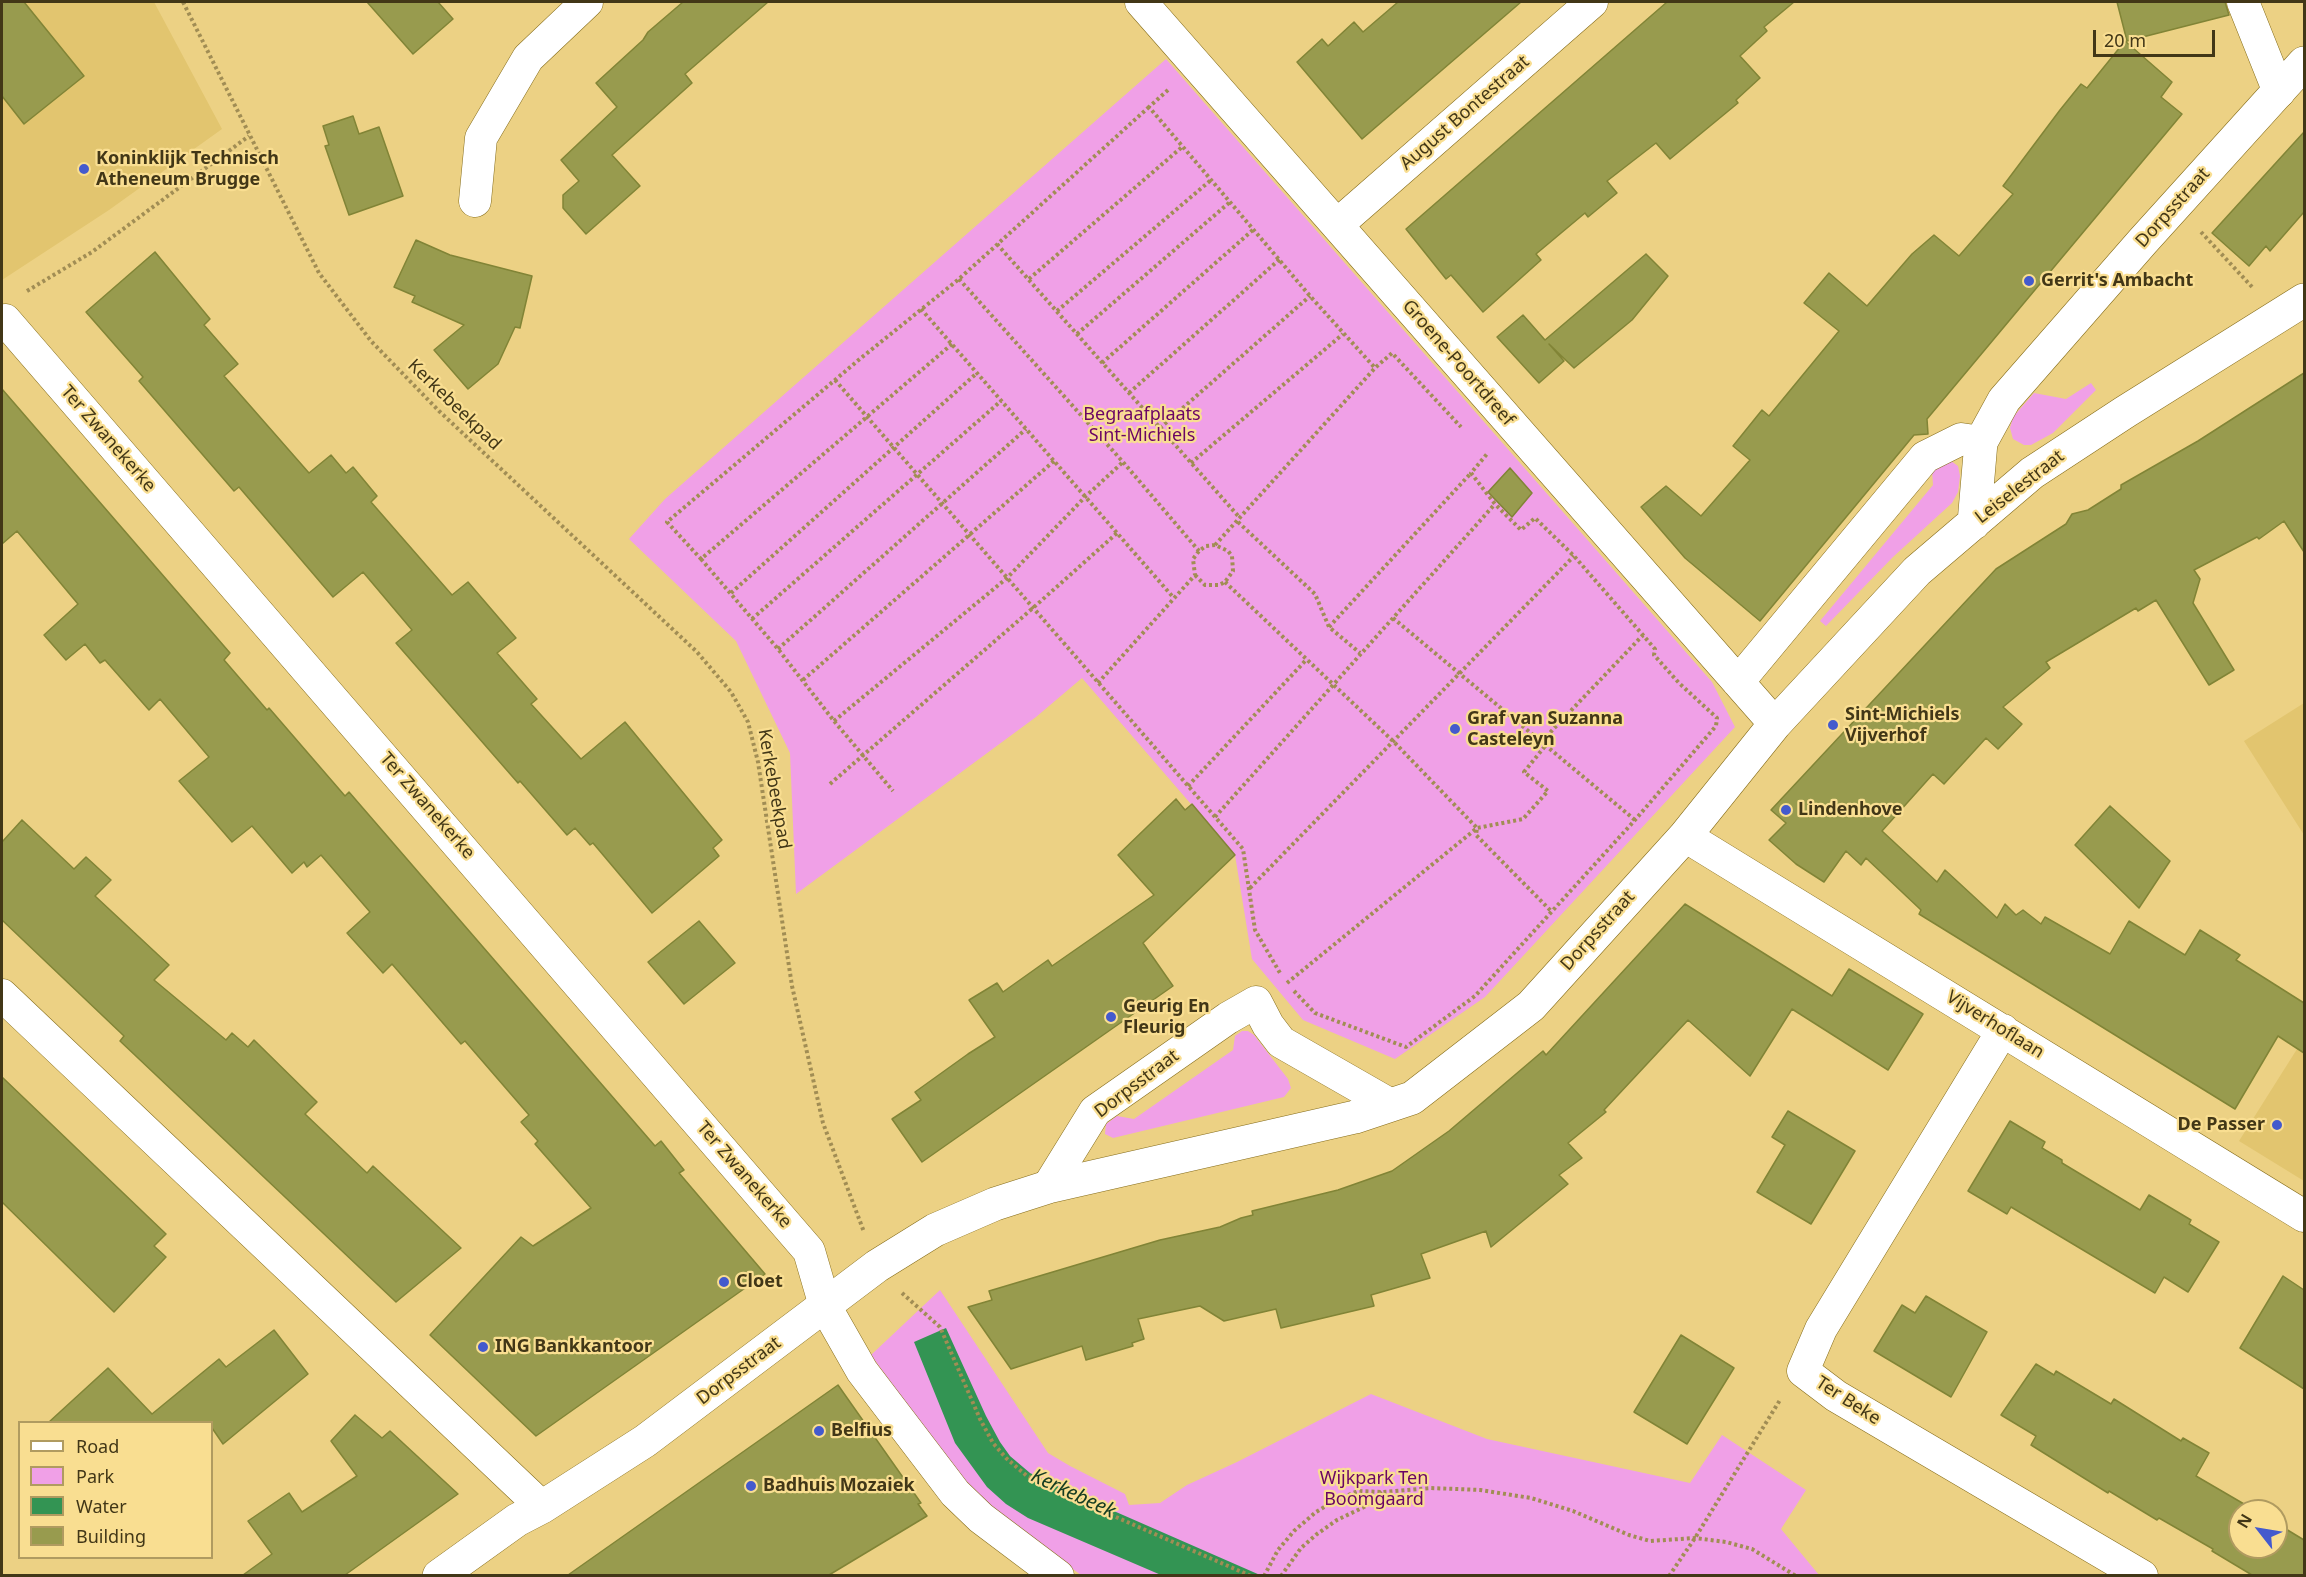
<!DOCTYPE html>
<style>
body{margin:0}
#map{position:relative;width:2306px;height:1577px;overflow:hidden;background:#ecd184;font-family:"Noto Sans",sans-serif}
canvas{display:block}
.frame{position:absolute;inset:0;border:3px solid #423717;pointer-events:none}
.legend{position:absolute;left:18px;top:1421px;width:195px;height:138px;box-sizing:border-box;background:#f9de91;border:2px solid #b09b60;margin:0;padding:8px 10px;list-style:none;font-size:18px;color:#423717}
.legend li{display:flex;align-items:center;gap:12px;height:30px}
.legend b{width:30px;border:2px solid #b09b60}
.north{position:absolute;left:2228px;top:1499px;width:60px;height:60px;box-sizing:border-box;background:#f9de91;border:2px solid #b09b60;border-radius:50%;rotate:301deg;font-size:16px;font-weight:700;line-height:24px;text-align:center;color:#423717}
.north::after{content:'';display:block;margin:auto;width:21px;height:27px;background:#445acd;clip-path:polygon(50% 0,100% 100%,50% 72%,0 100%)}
.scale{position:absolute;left:2093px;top:30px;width:122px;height:27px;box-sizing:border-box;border:3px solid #423717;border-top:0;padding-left:8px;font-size:18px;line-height:21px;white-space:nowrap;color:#423717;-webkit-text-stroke:4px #f9de91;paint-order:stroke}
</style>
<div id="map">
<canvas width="2306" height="1577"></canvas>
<div class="frame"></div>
<ul class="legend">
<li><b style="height:8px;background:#fff"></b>Road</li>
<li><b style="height:16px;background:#f0a0e7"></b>Park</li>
<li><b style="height:16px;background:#339453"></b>Water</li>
<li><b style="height:16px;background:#989b4e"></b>Building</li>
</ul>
<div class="north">N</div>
<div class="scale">20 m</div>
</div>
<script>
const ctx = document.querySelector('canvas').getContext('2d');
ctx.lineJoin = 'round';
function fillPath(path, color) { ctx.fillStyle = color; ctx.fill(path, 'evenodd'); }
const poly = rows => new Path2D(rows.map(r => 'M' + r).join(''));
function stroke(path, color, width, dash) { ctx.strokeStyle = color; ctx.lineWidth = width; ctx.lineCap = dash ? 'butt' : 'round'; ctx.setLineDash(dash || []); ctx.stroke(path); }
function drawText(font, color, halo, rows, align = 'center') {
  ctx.font = font + ' "Noto Sans",sans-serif'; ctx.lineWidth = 4.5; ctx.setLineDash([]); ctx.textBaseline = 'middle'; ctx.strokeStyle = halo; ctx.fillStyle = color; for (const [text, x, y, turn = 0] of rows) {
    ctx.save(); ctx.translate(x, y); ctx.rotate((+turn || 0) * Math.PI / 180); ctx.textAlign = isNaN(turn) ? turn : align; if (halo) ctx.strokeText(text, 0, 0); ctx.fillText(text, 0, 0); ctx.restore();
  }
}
const built = poly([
 [2,2,154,2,222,129,109,210,2,280],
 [2304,703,2304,835,2244,741],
 [2304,1038,2304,1181,2239,1141]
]);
const green = poly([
 [1166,59,1712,682,1735,727,1485,997,1395,1059,1303,1020,1252,959,1235,855,1082,678,1036,717,796,894,790,753,736,641,629,539,665,499],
 [2091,383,2096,390,2053,433,2031,445,2024,445,2013,439,2010,428,2013,417,2034,393,2066,399],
 [1951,461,1958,466,1960,476,1958,492,1952,503,1893,557,1826,626,1820,621,1933,485,1932,470],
 [1242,1031,1248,1031,1254,1035,1288,1079,1291,1088,1284,1097,1113,1138,1105,1134,1106,1124,1117,1116,1134,1119,1233,1050,1235,1036],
 [940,1290,1048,1453,1070,1466,1125,1494,1129,1505,1160,1503,1187,1485,1237,1462,1371,1394,1487,1439,1690,1483,1722,1435,1806,1490,1781,1529,1819,1575,1081,1575,983,1503,959,1477,871,1355]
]);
const water = poly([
 [946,1328,986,1416,1000,1442,1010,1456,1030,1473,1059,1487,1260,1575,1161,1575,1028,1518,1006,1504,987,1487,955,1443,914,1342]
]);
const building = poly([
 [2,2,24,2,84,76,24,124,2,96,2,2],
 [367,2,438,2,453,19,413,54,367,2],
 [683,2,768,2,685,74,692,83,612,155,640,186,586,234,563,208,563,195,579,181,561,160,617,107,596,83,643,40,648,32,683,2],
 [1398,2,1521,2,1362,139,1297,62,1322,39,1328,46,1354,22,1363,32,1398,2],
 [1667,2,1794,2,1764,27,1767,31,1740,56,1760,78,1736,100,1738,103,1670,159,1656,143,1607,181,1617,193,1588,217,1585,213,1536,254,1541,260,1483,312,1451,275,1446,279,1406,229,1667,2],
 [2117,2,2225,2,2229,15,2127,41,2117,2],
 [2125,41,2172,82,2161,97,2182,114,1927,419,1928,434,1914,435,1760,621,1685,558,1641,507,1666,486,1701,516,1750,460,1733,446,1762,410,1769,416,1839,331,1804,303,1829,273,1867,306,1912,254,1934,235,1959,256,2013,194,2003,186,2060,110,2081,84,2087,88,2125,41],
 [353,116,359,134,379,127,403,196,349,215,325,146,329,145,323,126,353,116],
 [2304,132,2304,212,2270,251,2266,246,2249,266,2212,233,2304,132],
 [416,240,450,255,532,276,520,328,515,327,498,364,468,389,434,350,464,325,412,302,415,296,394,287,416,240],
 [155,252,210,319,204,325,238,364,224,376,309,473,331,455,346,473,353,467,377,496,371,502,452,595,468,582,516,638,497,653,537,699,531,704,581,759,625,722,722,840,713,848,719,856,652,913,593,843,590,845,575,828,567,835,520,781,518,783,396,643,412,630,363,572,333,597,239,487,234,491,139,381,143,377,86,312,155,252],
 [1646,254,1668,276,1632,320,1574,368,1549,344,1564,361,1539,383,1497,337,1523,315,1545,340,1646,254],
 [2304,373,2304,552,2284,521,2259,539,2257,537,2194,570,2200,579,2193,603,2234,670,2209,685,2156,600,2138,611,2136,608,2046,662,2050,668,2003,707,2022,724,1998,749,1986,738,1944,784,1933,774,1882,831,1937,882,1945,870,1997,918,2005,904,2016,915,2023,910,2041,924,2045,917,2110,954,2129,921,2185,955,2200,930,2240,955,2236,960,2304,1003,2304,1053,2278,1036,2235,1109,1919,914,1921,910,1866,858,1861,865,1846,851,1824,882,1796,864,1769,840,1786,823,1771,810,1996,569,2066,524,2072,514,2088,510,2121,489,2121,485,2198,441,2304,373],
 [2,389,230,653,224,660,267,710,269,708,345,796,349,792,655,1146,661,1141,684,1170,679,1173,765,1274,536,1436,430,1335,521,1237,533,1246,591,1208,535,1144,538,1141,521,1122,529,1115,465,1041,461,1044,392,964,383,973,347,933,370,912,321,855,307,867,304,862,292,873,252,826,232,842,179,781,209,757,160,699,149,710,105,660,100,663,85,644,66,660,44,635,78,604,17,531,2,544,2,389],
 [1510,468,1532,493,1512,517,1488,492,1510,468],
 [1176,799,1185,810,1192,804,1235,855,1143,943,1173,986,922,1162,892,1119,921,1100,915,1092,968,1054,995,1037,969,1000,997,983,1003,992,1048,960,1052,966,1154,895,1118,855,1176,799],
 [2110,806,2170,861,2139,908,2075,845,2110,806],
 [22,820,74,869,86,857,111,880,95,896,169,965,154,980,226,1040,232,1033,248,1047,254,1040,317,1102,305,1114,367,1173,373,1166,461,1248,396,1302,120,1041,124,1036,2,920,2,842,22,820],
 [1685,904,1832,996,1849,969,1923,1014,1888,1070,1792,1009,1750,1076,1688,1020,1604,1110,1606,1112,1568,1143,1582,1158,1559,1175,1568,1184,1491,1247,1486,1231,1421,1254,1430,1278,1371,1295,1374,1306,1281,1328,1276,1309,1224,1321,1200,1306,1138,1319,1144,1339,1132,1343,1133,1346,1086,1360,1082,1346,1011,1369,968,1307,992,1300,989,1291,1160,1240,1220,1227,1241,1218,1253,1215,1252,1211,1338,1190,1392,1171,1449,1131,1543,1051,1546,1055,1685,904],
 [699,921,735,963,684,1004,648,962,699,921],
 [2,1077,166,1234,154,1246,166,1257,114,1312,2,1202,2,1077],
 [1788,1111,1855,1151,1811,1224,1757,1192,1785,1145,1772,1137,1788,1111],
 [2010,1121,2045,1142,2042,1148,2062,1160,2062,1163,2140,1210,2149,1195,2191,1220,2189,1224,2219,1242,2188,1292,2164,1277,2155,1293,2011,1207,2007,1214,1968,1191,2010,1121],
 [2283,1276,2304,1290,2304,1389,2240,1348,2283,1276],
 [1926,1296,1987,1332,1951,1397,1874,1351,1902,1305,1915,1313,1926,1296],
 [274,1330,308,1374,223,1444,212,1428,212,1422,49,1422,108,1368,152,1414,219,1359,226,1367,274,1330],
 [1681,1335,1734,1368,1687,1444,1634,1412,1681,1335],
 [2036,1364,2054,1375,2056,1371,2111,1404,2114,1399,2181,1441,2183,1438,2209,1453,2196,1476,2256,1511,2240,1511,2240,1547,2276,1547,2276,1523,2304,1540,2304,1575,2252,1575,2212,1551,2213,1549,2159,1518,2157,1520,2109,1491,2108,1493,2031,1445,2036,1436,2001,1415,2036,1364],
 [838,1385,921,1503,918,1504,927,1516,829,1575,568,1575,838,1385],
 [355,1415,382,1438,390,1431,458,1494,345,1575,243,1575,272,1554,248,1521,289,1493,302,1512,357,1476,331,1441,355,1415]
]);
const path = poly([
 [183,2,319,273,371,341,439,411,697,652,731,692,748,722,758,762,792,986,823,1123,864,1232],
 [1168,90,1149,107,1310,296,1375,368],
 [2201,232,2253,288],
 [997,244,1240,518],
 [959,279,1123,462,1199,551],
 [1029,279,1182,147],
 [27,291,92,252,249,136],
 [921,309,1173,597],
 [1057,311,1211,180],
 [1077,334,1230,202],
 [952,344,701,559,667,522,861,358,959,279,1149,107],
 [1102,363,1254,229],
 [835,380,1243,849,1255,930,1280,973],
 [1129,393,1280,259],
 [1160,428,1310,296],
 [1191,463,1343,334],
 [1238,522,1315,594,1329,627,1360,653],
 [1215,545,1375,368,1392,353,1461,427],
 [701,559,778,649,834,721,893,791],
 [1225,582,1394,742,1477,828,1476,835,1552,912],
 [731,593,977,373],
 [1393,618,1635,820],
 [752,619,1001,401],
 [1329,627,1471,473],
 [778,649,1026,429],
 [803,680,1054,461],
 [1098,683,1195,575,1193,559,1199,551,1206,546,1215,545,1228,551,1232,556,1233,571,1225,582,1219,585,1205,585,1195,575],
 [834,721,1007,578,1085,497,1123,462],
 [1542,741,1643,635],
 [830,784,1033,608,1117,533],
 [1188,786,1307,659],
 [1215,817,1495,504],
 [1250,888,1574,556],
 [1287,983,1477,828,1523,819,1548,791,1524,772,1546,745],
 [1294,991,1315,1013,1406,1047,1475,996,1635,820,1716,726,1717,718,1679,683,1654,655,1655,649,1574,556,1535,518,1521,530,1495,504,1471,473,1487,454],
 [902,1293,940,1327,980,1419,993,1443,1006,1458,1027,1476,1054,1490,1251,1576],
 [1264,1576,1278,1550,1294,1531,1316,1512,1336,1500,1358,1491,1383,1492,1431,1488,1480,1490,1531,1498,1573,1511,1629,1535,1650,1541,1695,1538,1726,1542,1752,1549,1796,1576],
 [1281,1576,1301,1548,1317,1534,1337,1520,1364,1507,1382,1492],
 [1669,1576,1695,1538,1780,1400]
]);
const street = poly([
 [1141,2,1775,724],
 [2243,2,2279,92],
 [475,201,481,138,528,58,587,2],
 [1337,225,1592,2],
 [5,320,809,1251,825,1306,862,1371,955,1493,981,1518,1058,1576],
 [1738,682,1925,457,1961,439,1981,442],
 [1685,836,2304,1216],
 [2,995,542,1507],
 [2003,1030,1821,1329,1803,1371,1836,1396,2142,1576],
 [1048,1187,1095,1111,1228,1018,1256,1002,1268,1025,1281,1042,1391,1105]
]);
const secondary = poly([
 [1974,523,1981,442,2004,400,2143,241,2304,63],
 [439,1576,517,1520,542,1507,645,1441,877,1266,935,1230,995,1204,1048,1187,1355,1117,1412,1098,1531,1006,1685,836,1775,724,1917,571,2032,473,2125,412,2304,300]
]);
const markers = [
 [84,169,6,"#445acd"],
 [2029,281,6,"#445acd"],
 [1833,725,6,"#445acd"],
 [1455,729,6,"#445acd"],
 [1786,810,6,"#445acd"],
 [1111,1017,6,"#445acd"],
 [2277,1125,6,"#445acd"],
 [724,1282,6,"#445acd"],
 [483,1347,6,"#445acd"],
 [819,1431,6,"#445acd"],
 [751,1486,6,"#445acd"]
];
const streetNames = [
 ["August Bontestraat",1465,113,-41],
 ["Dorpsstraat",2173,208,-48],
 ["Groene-Poortdreef",1458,363,49],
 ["Kerkebeekpad",454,405,44],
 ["Ter Zwanekerke",108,439,49],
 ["Leiselestraat",2020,487,-38],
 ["Kerkebeekpad",774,789,80],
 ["Ter Zwanekerke",427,806,49],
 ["Dorpsstraat",1598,931,-48],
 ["Vijverhoflaan",1995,1025,32],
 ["Dorpsstraat",1137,1084,-37],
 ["Ter Zwanekerke",744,1175,49],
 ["Dorpsstraat",739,1371,-37],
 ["Ter Beke",1848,1401,33]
];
const poiNames = [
 ["Koninklijk Technisch",96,159],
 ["Atheneum Brugge",96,180],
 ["Gerrit's Ambacht",2041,281],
 ["Sint-Michiels",1845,715],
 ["Vijverhof",1845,736],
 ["Graf van Suzanna",1467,719],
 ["Casteleyn",1467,740],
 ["Lindenhove",1798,810],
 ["Geurig En",1123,1007],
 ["Fleurig",1123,1028],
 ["De Passer",2265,1125,"right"],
 ["Cloet",736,1282],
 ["ING Bankkantoor",495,1347],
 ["Belfius",831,1431],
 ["Badhuis Mozaiek",763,1486]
];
const parkNames = [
 ["Begraafplaats",1142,415],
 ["Sint-Michiels",1142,436],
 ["Wijkpark Ten",1374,1479],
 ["Boomgaard",1374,1500]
];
const waterNames = [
 ["Kerkebeek",1073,1494,25]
];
fillPath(built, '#e2c56f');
fillPath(green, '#f0a0e7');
fillPath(water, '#339453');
fillPath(building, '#989b4e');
stroke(building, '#818436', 1.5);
stroke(street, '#856c1a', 33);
stroke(secondary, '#856c1a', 34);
stroke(path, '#a18d54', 4, [3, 3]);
stroke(street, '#fff', 32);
stroke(secondary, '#fff', 33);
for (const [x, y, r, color] of markers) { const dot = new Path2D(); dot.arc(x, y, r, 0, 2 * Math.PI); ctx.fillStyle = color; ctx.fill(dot); stroke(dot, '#f9de91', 2); }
drawText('18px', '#423717', '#f9de91', streetNames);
drawText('bold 18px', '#423717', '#f9de91', poiNames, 'left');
drawText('18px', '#6a0465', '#f9de91', parkNames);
drawText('italic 20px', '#153c21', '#f9de91', waterNames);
</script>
